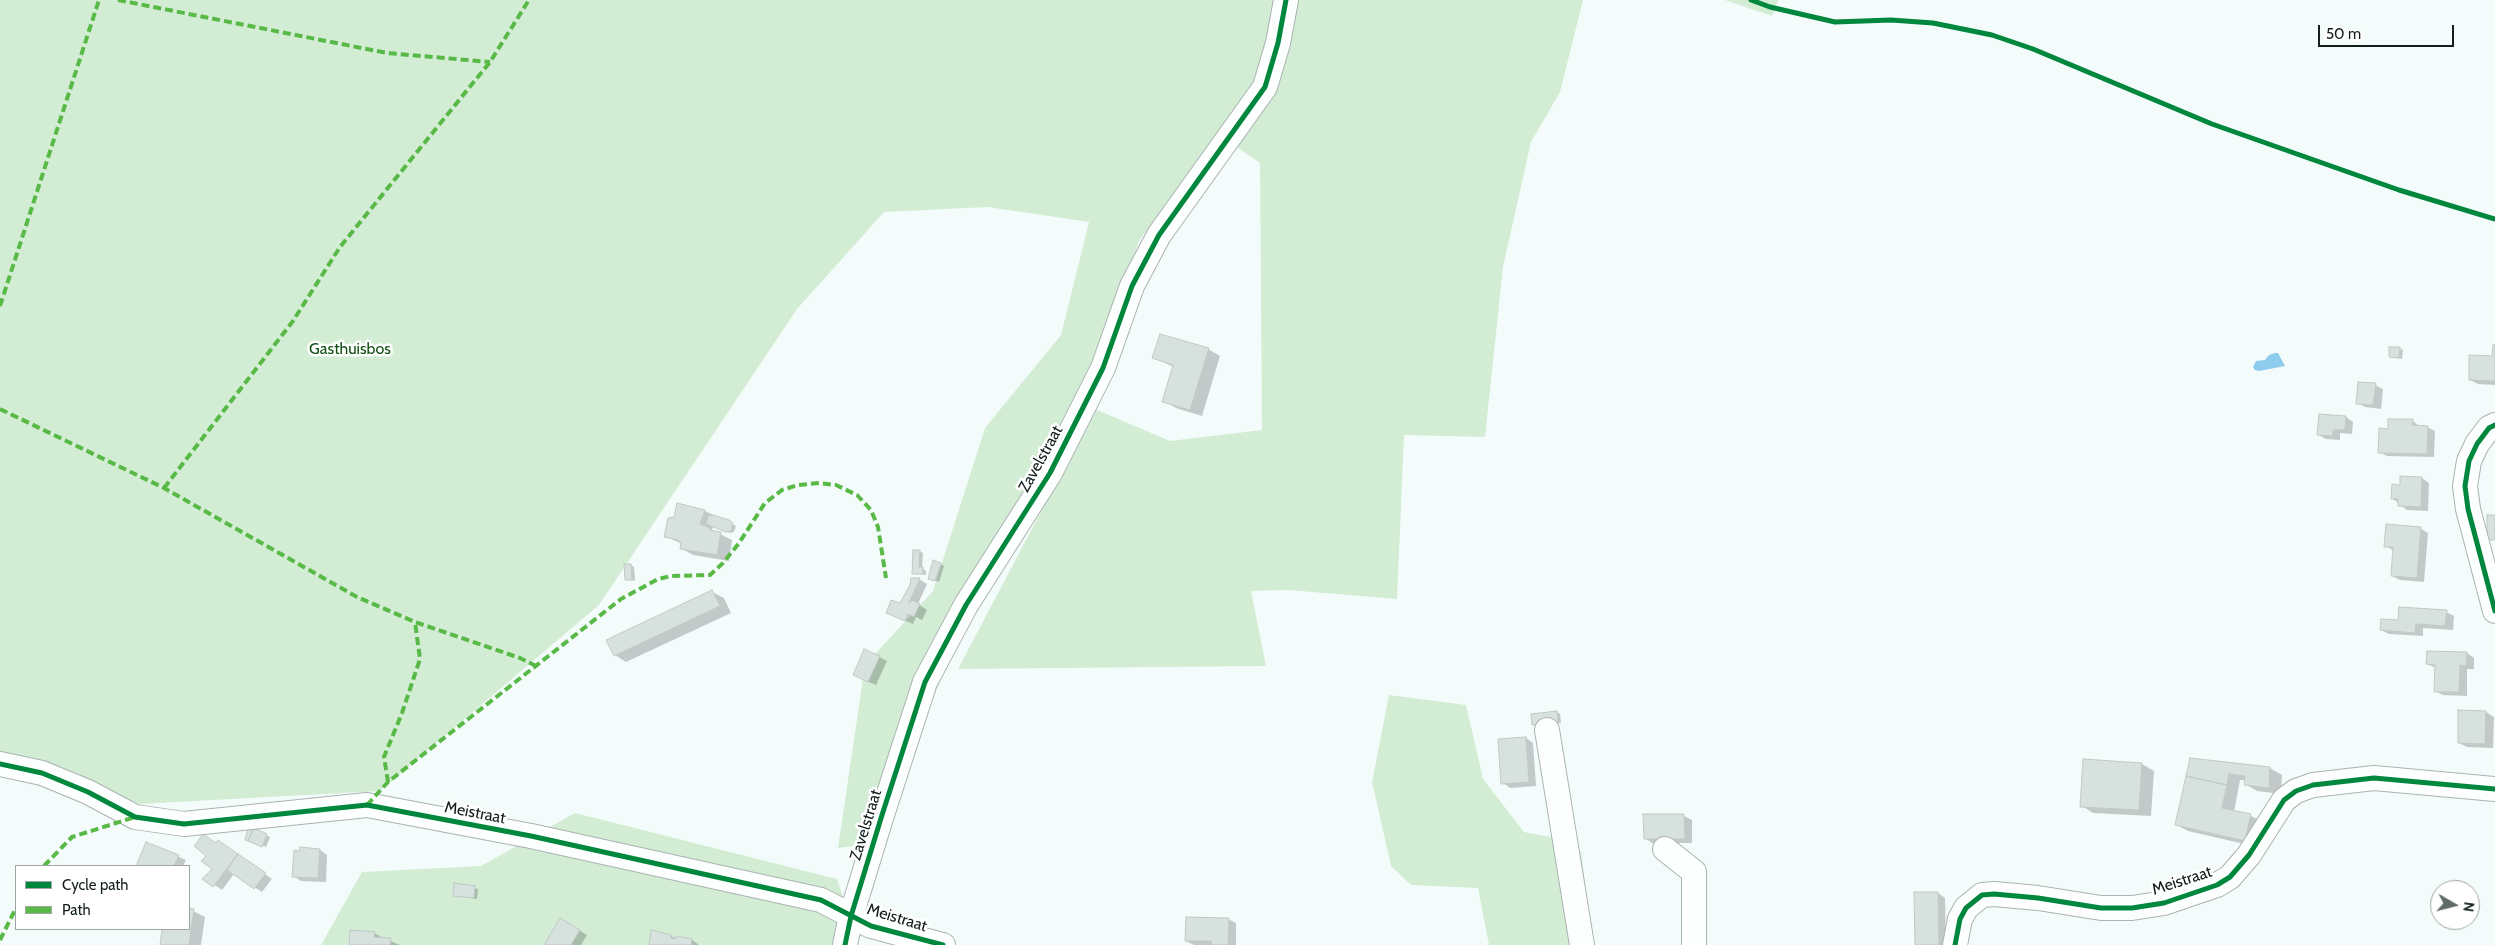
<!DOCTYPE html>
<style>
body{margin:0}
#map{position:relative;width:2495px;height:945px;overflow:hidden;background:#f4fcfb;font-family:Cabin,sans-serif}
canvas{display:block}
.legend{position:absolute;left:15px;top:865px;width:175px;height:65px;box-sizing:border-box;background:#fff;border:1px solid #a0a5a4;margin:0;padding:6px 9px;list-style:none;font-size:15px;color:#111e1c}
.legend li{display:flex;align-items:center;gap:10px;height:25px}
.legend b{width:25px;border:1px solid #a0a5a4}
.north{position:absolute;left:2430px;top:880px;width:50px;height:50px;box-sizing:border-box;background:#fff;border:1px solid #a0a5a4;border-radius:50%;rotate:98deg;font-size:14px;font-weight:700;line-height:20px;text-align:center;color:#111e1c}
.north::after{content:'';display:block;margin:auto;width:18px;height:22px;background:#606c6a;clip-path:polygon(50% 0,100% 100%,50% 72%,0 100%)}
.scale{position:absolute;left:2318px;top:25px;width:136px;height:22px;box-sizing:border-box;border:2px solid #111e1c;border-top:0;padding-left:6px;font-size:15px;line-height:18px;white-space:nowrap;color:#111e1c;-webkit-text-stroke:4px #fff;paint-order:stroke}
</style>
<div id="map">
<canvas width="2495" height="945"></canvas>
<ul class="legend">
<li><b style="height:6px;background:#00873e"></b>Cycle path</li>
<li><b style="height:6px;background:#58b947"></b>Path</li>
</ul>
<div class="north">N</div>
<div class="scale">50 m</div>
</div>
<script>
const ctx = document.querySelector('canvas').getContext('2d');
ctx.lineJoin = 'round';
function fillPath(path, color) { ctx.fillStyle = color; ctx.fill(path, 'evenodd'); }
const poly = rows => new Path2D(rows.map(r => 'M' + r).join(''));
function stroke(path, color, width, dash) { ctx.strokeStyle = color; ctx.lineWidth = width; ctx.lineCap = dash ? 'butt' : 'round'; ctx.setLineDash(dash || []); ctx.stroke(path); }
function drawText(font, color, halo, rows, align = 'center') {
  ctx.font = font + ' Cabin,sans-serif'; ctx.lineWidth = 5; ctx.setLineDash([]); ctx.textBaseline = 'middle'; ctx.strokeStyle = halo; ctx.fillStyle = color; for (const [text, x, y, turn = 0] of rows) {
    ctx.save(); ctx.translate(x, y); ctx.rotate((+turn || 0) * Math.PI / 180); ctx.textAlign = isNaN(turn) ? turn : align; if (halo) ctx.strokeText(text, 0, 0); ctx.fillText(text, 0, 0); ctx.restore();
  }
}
const green = poly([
 [0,0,1583,0,1560,92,1531,142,1503,267,1485,437,1404,435,1397,599,1288,590,1251,591,1266,666,958,669,1095,409,1170,441,1262,430,1260,163,1218,134,1139,241,1102,359,959,643,882,804,877,843,838,848,865,665,933,591,985,428,1061,335,1089,222,988,207,884,212,797,309,599,605,380,791,140,804,30,763,0,761],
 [1725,0,1778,0,1772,16],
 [1389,695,1466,705,1483,779,1524,832,1551,837,1581,852,1593,945,1489,945,1478,888,1411,885,1391,866,1372,782],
 [575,813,837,879,846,906,837,945,321,945,362,872,481,866]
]);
const water = poly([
 [2275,353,2278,353,2285,366,2259,371,2255,370,2253,367,2256,361,2265,360,2269,355]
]);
const shadow = poly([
 [2495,346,2495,385,2478,384,2470,380,2493,357],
 [2399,348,2403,350,2402,359,2390,357],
 [1208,349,1220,356,1202,416,1176,408,1164,401,1174,367,1154,358],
 [2375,385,2383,389,2381,409,2365,407,2357,403],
 [2346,417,2353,422,2352,434,2340,433,2340,440,2326,439,2319,435],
 [2412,420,2420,427,2427,427,2435,431,2434,457,2387,456,2380,452,2389,430],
 [2422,478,2429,483,2428,511,2407,510,2392,498,2401,486],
 [678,504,705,511,736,526,734,532,730,533,713,526,712,530,732,540,729,561,693,555,681,548,682,544,665,536,675,518],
 [2420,528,2428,533,2424,582,2400,580,2392,576,2394,551,2386,546],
 [919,551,923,553,922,568,926,571,926,575,913,573],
 [941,564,944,566,939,582,933,580],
 [630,565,634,567,635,581,627,579],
 [919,579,927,584,918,604,927,610,922,620,916,617,913,624,887,613,900,605],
 [712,592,724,598,731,613,626,662,615,655],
 [2446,612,2454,616,2453,630,2423,628,2423,636,2389,634,2381,630,2399,622],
 [2467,653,2474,658,2474,669,2467,669,2467,696,2443,695,2435,691,2436,668,2427,664],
 [879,657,887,661,876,685,862,679],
 [2460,711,2486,712,2494,717,2493,748,2467,747,2459,743],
 [1557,712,1560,714,1561,723,1536,726,1533,724],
 [1526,738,1533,743,1536,786,1510,788,1503,783],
 [2191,760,2270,768,2282,775,2281,794,2257,791,2245,784,2245,780,2240,780,2234,812,2251,816,2263,822,2257,847,2188,831,2177,825],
 [2142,764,2154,771,2151,816,2093,813,2082,806],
 [1684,816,1692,820,1692,843,1652,843,1645,838],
 [249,829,270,837,266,847,248,840],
 [147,843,186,860,183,866,137,866],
 [217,844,226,846,272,879,262,892,234,874,222,890,204,878,214,869,207,856],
 [320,850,327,855,326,882,301,881,293,876],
 [455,885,478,889,477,899,454,895],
 [1938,893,1945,898,1946,945,1916,945],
 [189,909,205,917,201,945,162,945,164,929,189,929],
 [561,919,587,935,581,945,545,945],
 [1228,919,1236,923,1236,945,1194,945,1186,941],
 [374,933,385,939,400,945,351,945],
 [671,936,676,939,692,940,699,945,650,945]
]);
const building = poly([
 [1160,334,1209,348,1190,410,1162,402,1173,365,1152,358,1160,334],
 [2493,345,2495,345,2495,381,2469,380,2469,355,2492,356,2493,345],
 [2389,347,2400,347,2399,358,2389,357,2389,347],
 [2358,382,2376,383,2373,405,2356,404,2358,382],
 [2319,414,2346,416,2345,430,2333,430,2333,436,2317,435,2319,414],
 [2388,419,2413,419,2412,425,2428,426,2427,454,2378,453,2379,428,2388,429,2388,419],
 [2400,476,2422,477,2421,507,2398,506,2398,499,2391,499,2392,484,2400,485,2400,476],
 [677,503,705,510,700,524,710,528,710,530,721,532,717,555,680,549,681,543,678,540,664,537,668,518,674,517,677,503],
 [713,515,729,520,733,523,731,531,726,532,706,524,708,516,713,515],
 [2487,515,2495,515,2495,540,2487,540,2487,515],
 [2386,524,2421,527,2417,578,2391,576,2393,547,2384,547,2386,524],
 [913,550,920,550,919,567,923,567,923,574,912,574,913,550],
 [933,560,941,563,935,581,928,579,933,560],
 [624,564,631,564,632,580,625,580,624,564],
 [911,578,920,578,909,603,912,600,920,604,914,617,908,614,905,621,886,613,891,600,900,603,910,585,911,578],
 [712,590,720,606,614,656,606,640,712,590],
 [2399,607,2447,610,2445,626,2416,624,2415,633,2380,630,2381,619,2398,620,2399,607],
 [864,649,880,656,868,682,853,675,864,649],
 [2427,651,2467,652,2466,666,2460,665,2459,692,2434,692,2435,665,2426,664,2427,651],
 [2458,710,2486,711,2485,744,2458,743,2458,710],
 [1557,711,1558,722,1532,725,1531,714,1557,711],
 [1526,737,1529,782,1501,784,1498,739,1526,737],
 [2190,758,2270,767,2269,788,2244,785,2245,776,2229,774,2227,785,2186,776,2190,758],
 [2083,759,2142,763,2139,810,2080,807,2083,759],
 [2186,776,2227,785,2222,808,2251,814,2245,841,2175,825,2186,776],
 [1643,814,1684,814,1685,839,1644,839,1643,814],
 [248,828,253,830,248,841,245,840,248,828],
 [254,828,267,834,262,847,248,841,254,828],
 [203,834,216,843,218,840,238,854,213,887,202,879,212,869,201,861,206,856,194,846,203,834],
 [146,842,179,855,174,866,136,866,146,842],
 [300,847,320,849,318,878,292,877,294,850,300,851,300,847],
 [238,854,266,873,254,889,227,870,238,854],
 [454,883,475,886,474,898,453,896,454,883],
 [1914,892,1938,892,1939,945,1915,945,1914,892],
 [189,908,194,909,189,945,160,945,162,929,189,929,189,908],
 [1186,917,1229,918,1228,945,1212,945,1211,941,1185,941,1186,917],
 [560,918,580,930,571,945,544,945,560,918],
 [350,930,375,932,374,937,391,938,390,945,349,945,350,930],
 [651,930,671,935,671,938,675,939,676,936,692,939,691,945,649,945,651,930]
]);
const minor = poly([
 [2495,425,2489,428,2477,444,2469,461,2465,486,2468,509,2495,611],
 [1547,730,1582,945],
 [0,764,42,773,88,792,135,817,184,824,367,805,531,836,821,900,871,926,943,945],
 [1665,849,1694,872,1694,945],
 [845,945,851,916,882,815,925,682,966,605,1050,473,1103,368,1132,286,1159,235,1265,87,1278,43,1286,0],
 [1955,945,1960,919,1966,908,1982,895,1994,894,2038,898,2101,908,2132,908,2164,903,2217,885,2230,877,2249,855,2284,800,2296,791,2313,785,2374,778,2495,789]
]);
const quiet = poly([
 [118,0,387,53,490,62],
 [0,306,99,0],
 [0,409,164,488,357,597,415,622,520,658,536,666],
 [164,488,293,321,340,247,490,62,529,0],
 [388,782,384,757,402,713,420,659,415,622],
 [367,805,388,782,621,599,658,579,671,576,710,575,723,563,739,543,765,503,782,490,798,485,819,483,836,485,857,495,871,510,878,527,886,578],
 [44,866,72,837,135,817],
 [0,940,16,908]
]);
const cycleway = poly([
 [1751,0,1770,7,1835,22,1891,20,1933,23,1992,35,2033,49,2212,124,2399,190,2495,219],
 [2495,425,2489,428,2477,444,2469,461,2465,486,2468,509,2495,611],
 [0,764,42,773,88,792,135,817,184,824,367,805,531,836,821,900,871,926,943,945],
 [845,945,851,916,882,815,925,682,966,605,1050,473,1103,368,1132,286,1159,235,1265,87,1278,43,1286,0],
 [1955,945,1960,919,1966,908,1982,895,1994,894,2038,898,2101,908,2132,908,2164,903,2217,885,2230,877,2249,855,2284,800,2296,791,2313,785,2374,778,2495,789]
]);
const parkNames = [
 ["Gasthuisbos",350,349]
];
const streetNames = [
 ["Zavelstraat",1041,459,-61],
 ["Meistraat",475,813,11],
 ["Zavelstraat",866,825,-73],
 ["Meistraat",2182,881,-18],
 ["Meistraat",897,918,17]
];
fillPath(green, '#d2edd4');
fillPath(water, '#8dcced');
fillPath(shadow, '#0003');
fillPath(building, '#d7e1de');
stroke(building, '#bfc9c6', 1);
stroke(minor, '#a9b3b2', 26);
stroke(minor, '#fdfffe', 24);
stroke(quiet, '#58b947', 4, [8, 4]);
stroke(cycleway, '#00873e', 5);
drawText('16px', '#125014', '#fff', parkNames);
drawText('16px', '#111e1c', '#fff', streetNames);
</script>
